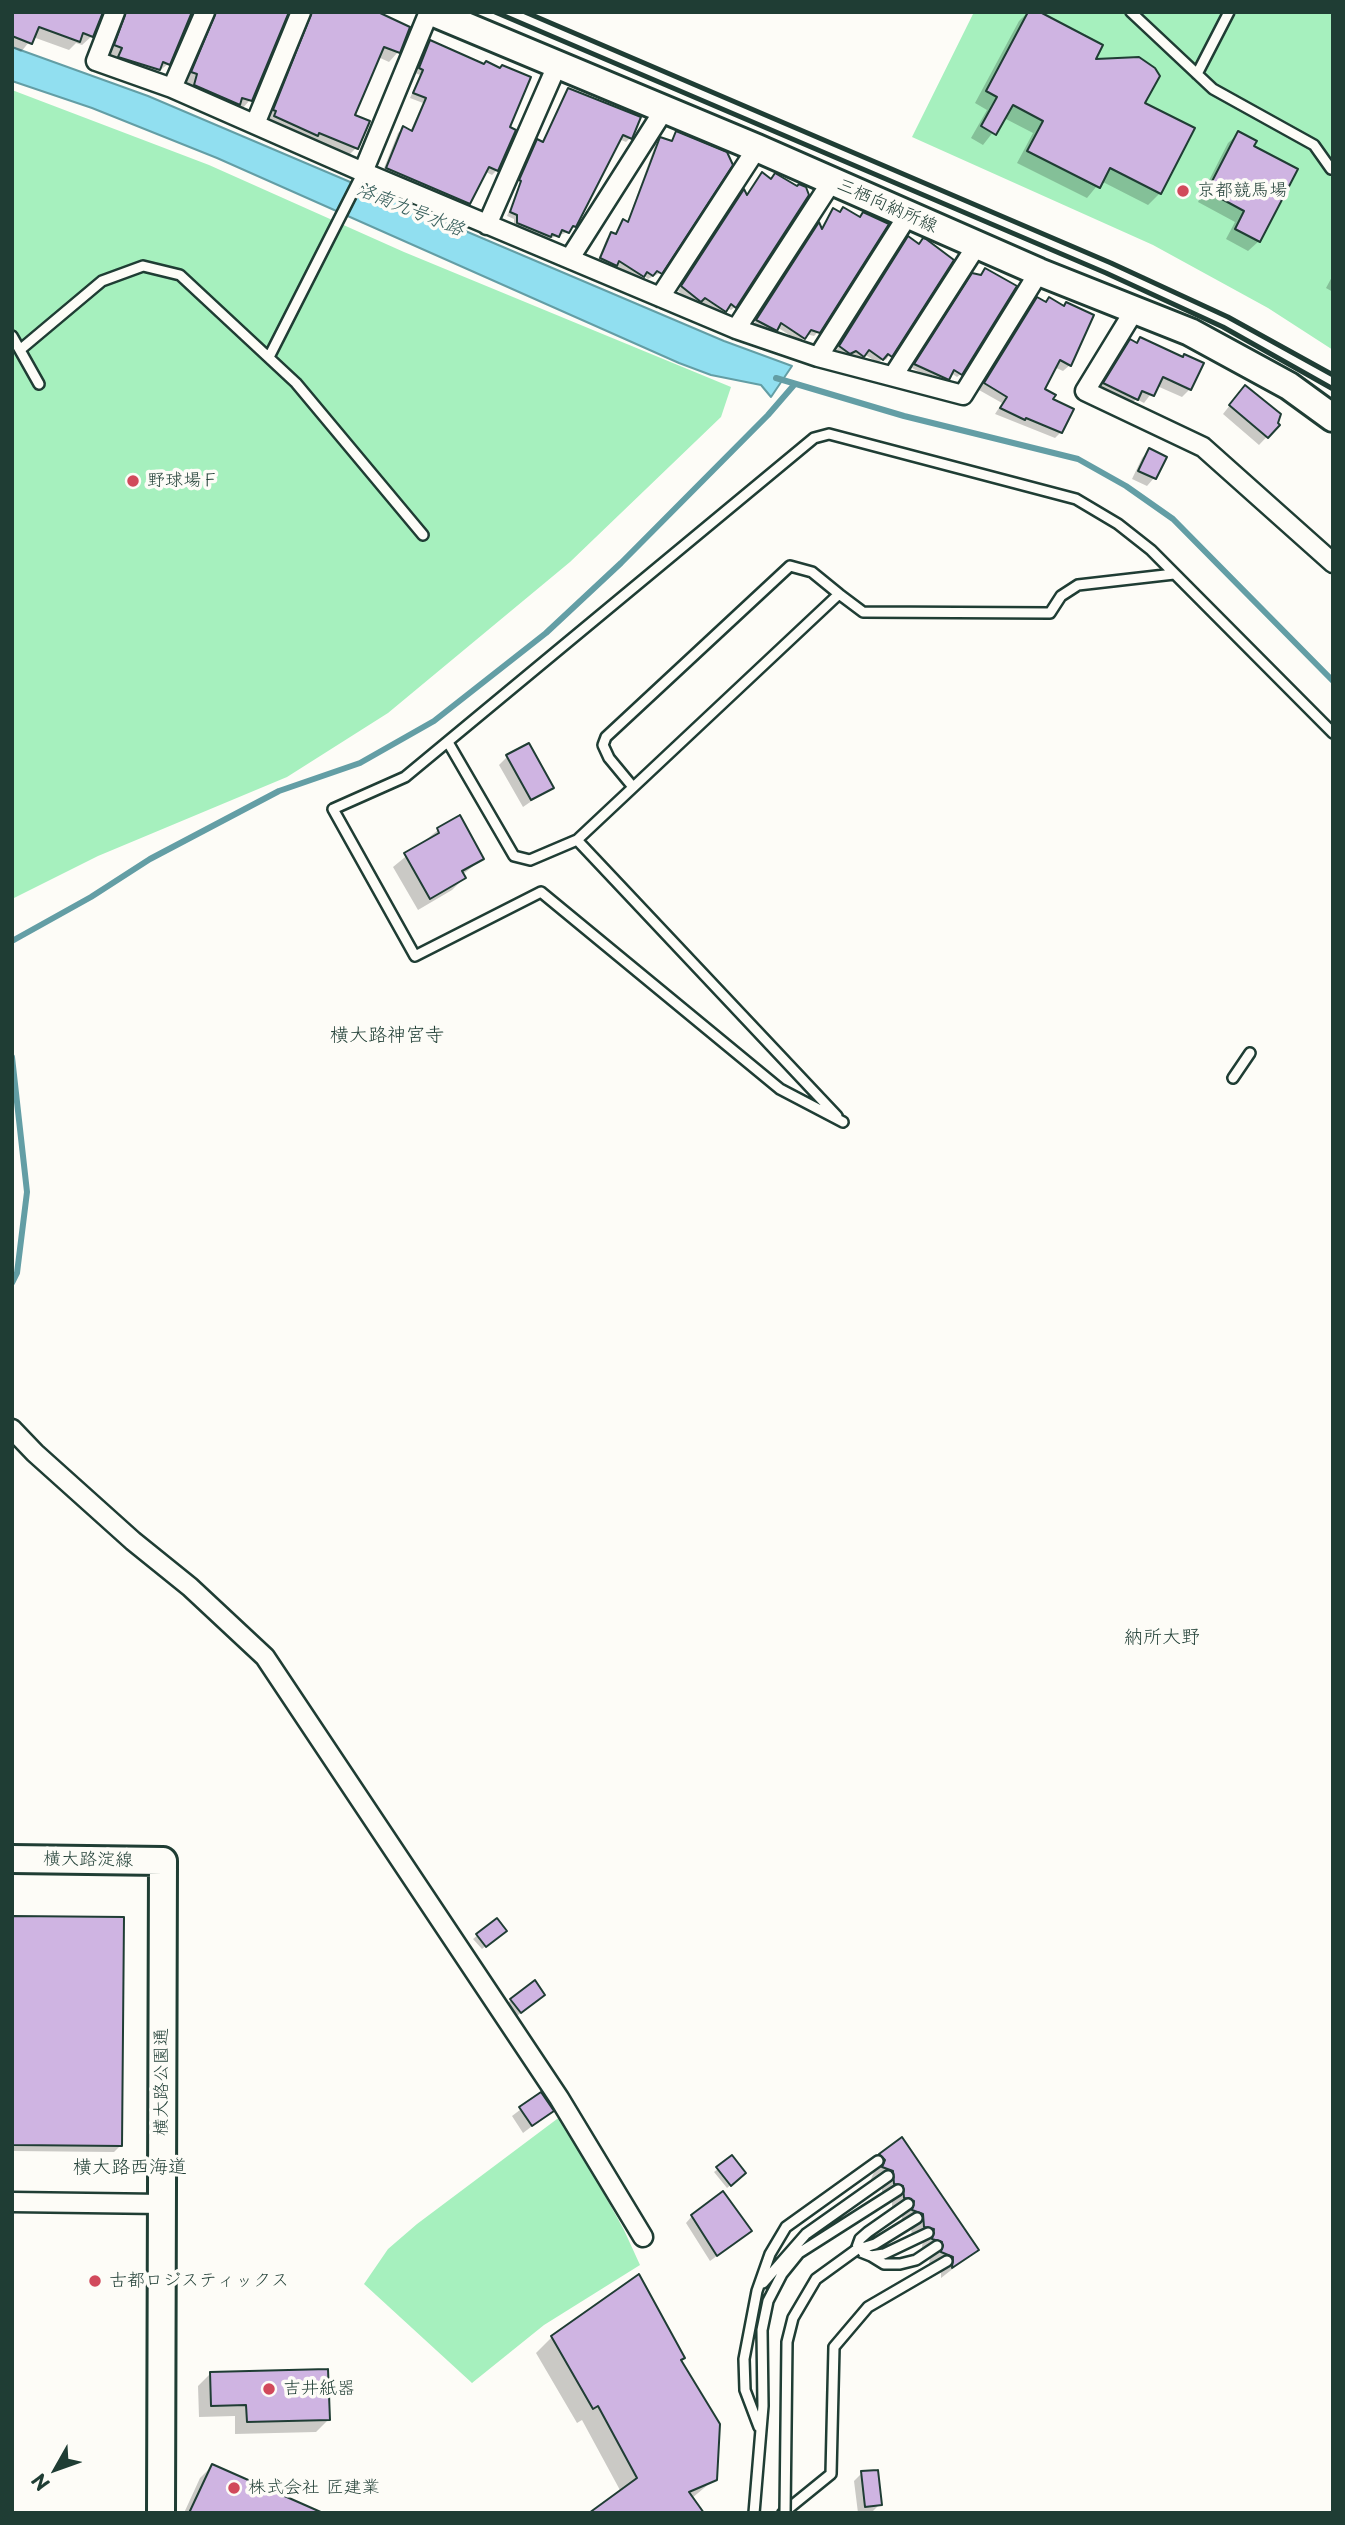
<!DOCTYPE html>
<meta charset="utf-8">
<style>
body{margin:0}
#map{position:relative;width:1345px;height:2525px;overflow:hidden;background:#fdfcf7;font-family:"Playpen Sans",sans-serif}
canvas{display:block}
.frame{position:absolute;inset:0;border:14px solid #1f3d34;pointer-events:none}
.north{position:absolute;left:21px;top:2434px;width:70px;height:70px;-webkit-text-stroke:5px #fdfcf7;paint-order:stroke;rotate:230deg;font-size:19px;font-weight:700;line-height:28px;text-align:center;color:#1f3d34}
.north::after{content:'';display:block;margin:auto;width:24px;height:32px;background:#1f3d34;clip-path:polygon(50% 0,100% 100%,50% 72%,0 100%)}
</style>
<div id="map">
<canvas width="1345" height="2525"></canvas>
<div class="frame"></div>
<div class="north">N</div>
</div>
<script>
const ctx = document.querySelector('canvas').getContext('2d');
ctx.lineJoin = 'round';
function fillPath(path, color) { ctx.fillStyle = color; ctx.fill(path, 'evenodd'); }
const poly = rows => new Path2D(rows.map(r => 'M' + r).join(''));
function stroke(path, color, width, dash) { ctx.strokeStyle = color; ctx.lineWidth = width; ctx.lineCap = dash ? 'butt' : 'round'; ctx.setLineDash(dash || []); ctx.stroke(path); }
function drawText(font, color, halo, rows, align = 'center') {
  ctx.font = font + ' "Playpen Sans","Klee One",sans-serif'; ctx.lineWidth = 7; ctx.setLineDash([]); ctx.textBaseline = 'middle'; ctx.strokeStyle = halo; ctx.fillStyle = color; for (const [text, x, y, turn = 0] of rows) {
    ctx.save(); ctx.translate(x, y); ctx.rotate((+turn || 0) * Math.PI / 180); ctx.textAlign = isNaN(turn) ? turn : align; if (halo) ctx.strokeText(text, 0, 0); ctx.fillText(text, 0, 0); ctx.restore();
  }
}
const green = poly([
 [974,12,1333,12,1333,350,1268,308,1153,245,912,137],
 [12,90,209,165,404,252,731,387,721,417,570,562,388,713,287,777,98,856,12,899],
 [561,2116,624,2230,640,2265,544,2325,472,2383,364,2284,388,2249,417,2224]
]);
const water = poly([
 [12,47,148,96,724,341,792,366,771,397,761,385,711,375,679,363,217,158,92,108,12,81,12,47]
]);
const shadow = poly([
 [12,12,101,12,92,36,82,45,76,43,69,50,33,37,21,52,12,48],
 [111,12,191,12,168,64,149,79,110,66,113,57,106,54],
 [202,12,287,12,250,100,241,110,185,94,189,83,183,81],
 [298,12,381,12,380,15,408,28,398,52,389,62,378,57,353,116,356,148,347,157,266,125],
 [1028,12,1093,60,1134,59,1147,62,1158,76,1143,104,1160,193,1148,205,1101,181,1087,198,1017,163,1033,133,1004,118,983,145,971,138,987,110,975,103,1019,21],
 [430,42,497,170,492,175,484,171,463,208,382,173,398,133,403,129,410,132,423,103,410,98,420,75,415,73],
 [568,90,630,138,626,142,619,139,588,205,568,232,546,240,514,227,514,219,507,216,534,145,538,141,542,143],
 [676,133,660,273,648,279,643,275,638,280,615,265,611,269,597,262,607,238,614,235,623,222,627,223,656,143,661,139,670,142],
 [1239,133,1252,147,1259,241,1248,251,1226,239,1235,222,1198,202,1228,143],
 [741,195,746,197,735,307,731,310,727,308,721,315,699,301,696,305,678,291],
 [833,211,818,332,814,336,806,334,800,342,777,327,771,334,753,325,815,228,821,230],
 [904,242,952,260,886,360,883,358,878,363,864,354,859,360,851,354,845,357,836,351],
 [1333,275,1333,292,1326,288],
 [969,279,961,374,957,377,951,373,944,382,932,375,929,377,912,368],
 [1037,299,1044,303,1049,299,1063,307,1070,365,1063,371,1054,367,1043,389,1051,400,1061,432,1055,438,995,414,1002,403,979,390],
 [1141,339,1182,358,1202,364,1190,389,1182,397,1157,386,1144,403,1136,399,1129,406,1097,392,1122,349,1130,342,1135,344],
 [1238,395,1279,415,1279,424,1259,445,1223,414],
 [1149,450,1154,478,1147,486,1132,479,1142,458],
 [507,757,552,787,523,807,499,765],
 [455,820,482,859,462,875,464,878,452,890,418,910,393,867,438,830],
 [12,1918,120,2146,114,2152,12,2151],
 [496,1920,502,1934,482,1949,473,1939],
 [543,1995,512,2020,503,2008,511,2000],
 [541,2094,552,2111,523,2133,512,2116],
 [901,2140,977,2250,941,2278,941,2269,929,2264,931,2253,921,2252,923,2241,912,2239,911,2226,901,2222,903,2213,892,2210,892,2197,882,2196,882,2183,871,2179,874,2172,869,2168],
 [718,2169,741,2177,727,2188,714,2172],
 [692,2216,743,2237,710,2261,686,2223],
 [638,2277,679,2361,715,2479,692,2498,621,2492,582,2420,577,2423,536,2353,552,2337],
 [210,2374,328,2420,316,2432,235,2434,235,2416,199,2417,198,2386],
 [212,2466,319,2513,184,2513,200,2478],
 [862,2473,880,2504,872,2512,858,2513,854,2481]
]);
const stream = poly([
 [776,378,904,416,1078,459,1126,486,1173,519,1333,681],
 [12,941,91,897,150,859,279,791,360,763,434,721,546,633,621,563,768,415,794,385],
 [12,1057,27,1192,17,1273,12,1283]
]);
const building = poly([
 [12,12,103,12,93,37,83,33,80,42,39,27,32,44,12,36,12,12],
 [126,12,192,12,170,65,163,62,160,70,118,57,122,48,114,45,126,12],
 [216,12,289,12,252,101,242,98,240,105,194,85,197,74,191,72,216,12],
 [312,12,378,12,410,27,400,53,384,47,370,80,355,115,370,121,358,149,319,133,318,136,274,116,276,111,273,110,312,12],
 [1028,12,1040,12,1103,45,1096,59,1139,57,1155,68,1160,76,1145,103,1195,128,1161,194,1110,168,1100,188,1027,151,1043,121,1013,105,996,135,981,126,997,97,986,91,1028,12],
 [430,40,484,64,486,61,500,68,502,65,531,77,510,127,516,130,498,171,489,167,470,204,386,168,403,126,412,131,426,98,413,93,423,70,419,68,430,40],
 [568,88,641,117,632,139,623,135,576,227,573,226,569,233,562,230,559,237,552,234,551,237,517,223,517,215,510,212,521,181,519,180,537,139,543,142,568,88],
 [676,131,727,152,733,165,662,274,657,271,653,276,647,272,644,277,619,261,617,266,600,258,611,232,616,234,623,219,628,222,660,137,672,141,676,131],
 [1238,131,1257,141,1254,146,1298,169,1260,242,1235,229,1244,211,1207,191,1238,131],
 [762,172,771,179,775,173,797,186,799,184,806,187,809,195,736,308,731,304,726,312,705,298,701,302,681,286,744,189,747,195,762,172],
 [843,207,860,217,863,212,889,224,820,333,811,330,805,339,781,323,777,331,756,320,819,222,822,229,833,208,840,212,843,207],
 [908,236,919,244,923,238,926,239,954,260,892,357,888,354,883,360,869,350,864,357,856,351,850,354,839,346,908,236],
 [985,268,1017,286,962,375,954,370,949,380,914,364,972,273,981,275,985,268],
 [1037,297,1046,302,1049,297,1064,306,1066,302,1094,315,1071,366,1060,360,1045,389,1056,395,1053,399,1074,409,1062,433,1026,418,1025,420,1000,408,1007,397,984,383,1037,297],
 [1140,337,1183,357,1184,354,1204,363,1191,390,1163,377,1154,396,1142,391,1138,400,1103,383,1130,339,1137,343,1140,337],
 [1245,385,1281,414,1278,423,1280,425,1268,438,1229,405,1245,385],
 [1149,448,1167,457,1156,479,1138,471,1149,448],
 [529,743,554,788,531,800,506,755,529,743],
 [460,815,484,859,462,871,466,878,430,899,404,853,439,833,437,828,460,815],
 [12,1916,124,1917,122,2146,12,2145,12,1916],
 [497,1918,507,1931,486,1947,476,1934,497,1918],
 [535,1980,545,1995,521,2013,510,1999,535,1980],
 [541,2092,554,2111,532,2126,519,2107,541,2092],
 [902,2137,979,2250,952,2268,953,2257,941,2252,942,2242,932,2239,934,2229,924,2227,923,2214,912,2210,914,2201,904,2198,903,2186,894,2184,893,2171,882,2167,885,2160,879,2154,902,2137],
 [732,2155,746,2173,731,2186,716,2167,732,2155],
 [723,2191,752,2231,717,2256,691,2215,723,2191],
 [639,2274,685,2358,681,2360,720,2424,717,2480,689,2492,704,2513,589,2513,637,2478,598,2406,593,2409,551,2336,639,2274],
 [328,2369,330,2420,247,2422,246,2405,211,2406,210,2372,328,2369],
 [212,2464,323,2513,189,2513,212,2464],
 [878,2470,882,2505,865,2507,861,2471,878,2470]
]);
const lane = poly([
 [1131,12,1213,89,1314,145,1331,169],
 [1197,74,1229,12],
 [12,336,39,384],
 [21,349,102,281,143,266,180,275,296,383,423,535],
 [269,357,363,172],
 [449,744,514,856,530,860,577,840,839,594,863,612,1050,613,1061,596,1078,585,1174,574],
 [633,787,609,758,603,745,606,737,790,566,812,572,839,594],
 [577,840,837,1116],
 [1233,1078,1250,1053],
 [843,1122,780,1089,541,892,415,956,333,809,405,777,814,438,829,434,1076,499,1118,524,1151,550,1333,733],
 [856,2250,871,2256,884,2254,928,2233],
 [856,2250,860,2239,868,2232,908,2204],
 [856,2250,875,2244,917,2218],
 [871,2256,884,2264,900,2264,916,2260,937,2246],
 [763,2283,806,2234,888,2176],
 [759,2427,745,2390,744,2359,757,2291,770,2254,786,2227,878,2161],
 [754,2513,763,2406,762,2330,768,2301,782,2274,799,2253,898,2190],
 [783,2513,831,2474,834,2347,868,2307,947,2261]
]);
const street = poly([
 [115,12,96,61,172,88,363,172,736,329,818,357,963,395,1039,272],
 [172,88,205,12],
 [255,124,301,12],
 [363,172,429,12],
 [487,225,558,63],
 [570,258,664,110],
 [660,297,757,148],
 [1134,311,1085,391,1203,447,1333,563],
 [736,329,832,181],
 [818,357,908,215],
 [893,376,977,245],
 [12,1429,35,1453,133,1541,190,1587,265,1657,559,2098,643,2237],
 [12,2202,162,2204]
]);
const secondary = poly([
 [432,12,757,148,1039,272,1190,332,1289,386,1333,418],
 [12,1859,163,1861,161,2513]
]);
const rail = poly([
 [495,12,1106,273,1223,327,1333,389],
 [525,12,1111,263,1228,317,1333,375]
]);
const laneBridge = poly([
 [785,2513,787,2342,793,2318,816,2279,856,2250]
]);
const markers = [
 [1183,191,7,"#d1495b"],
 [133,481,7,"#d1495b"],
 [95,2281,7,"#d1495b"],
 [269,2389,7,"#d1495b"],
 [234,2488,7,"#d1495b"]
];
const poiNames = [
 ["京都競馬場",1197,191],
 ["野球場Ｆ",147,481],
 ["古都ロジスティックス",109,2281],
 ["吉井紙器",283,2389],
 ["株式会社 匠建業",248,2488]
];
const streetNames = [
 ["三栖向納所線",887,206,24],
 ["横大路淀線",88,1860,1],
 ["横大路公園通",162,2082,-90]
];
const waterNames = [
 ["洛南九号水路",410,210,22]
];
const neighbourhoodNames = [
 ["横大路神宮寺",387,1036],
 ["納所大野",1162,1638],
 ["横大路西海道",130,2168]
];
fillPath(green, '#a6f0be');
fillPath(water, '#91dff0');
stroke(water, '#639ea5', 2);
fillPath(shadow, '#0003');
stroke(stream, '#639ea5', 6);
fillPath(building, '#cfb4e2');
stroke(building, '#1f3d34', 2);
stroke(lane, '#1f3d34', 14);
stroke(street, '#1f3d34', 23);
stroke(secondary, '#1f3d34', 32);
stroke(lane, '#fdfcf7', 9);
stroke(street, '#fdfcf7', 18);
stroke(secondary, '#fdfcf7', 26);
stroke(rail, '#1f3d34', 5);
stroke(laneBridge, '#1f3d34', 14, []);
stroke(laneBridge, '#fdfcf7', 9);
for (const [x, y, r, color] of markers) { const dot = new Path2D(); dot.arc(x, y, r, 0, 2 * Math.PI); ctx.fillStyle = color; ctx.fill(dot); stroke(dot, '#fdfcf7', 2.5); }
drawText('18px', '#1f3d34', '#fdfcf7', poiNames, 'left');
drawText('18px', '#1f3d34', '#fdfcf7', streetNames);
drawText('italic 19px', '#365d5a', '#fdfcf7', waterNames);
drawText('19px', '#1f3d34', '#fdfcf7', neighbourhoodNames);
</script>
